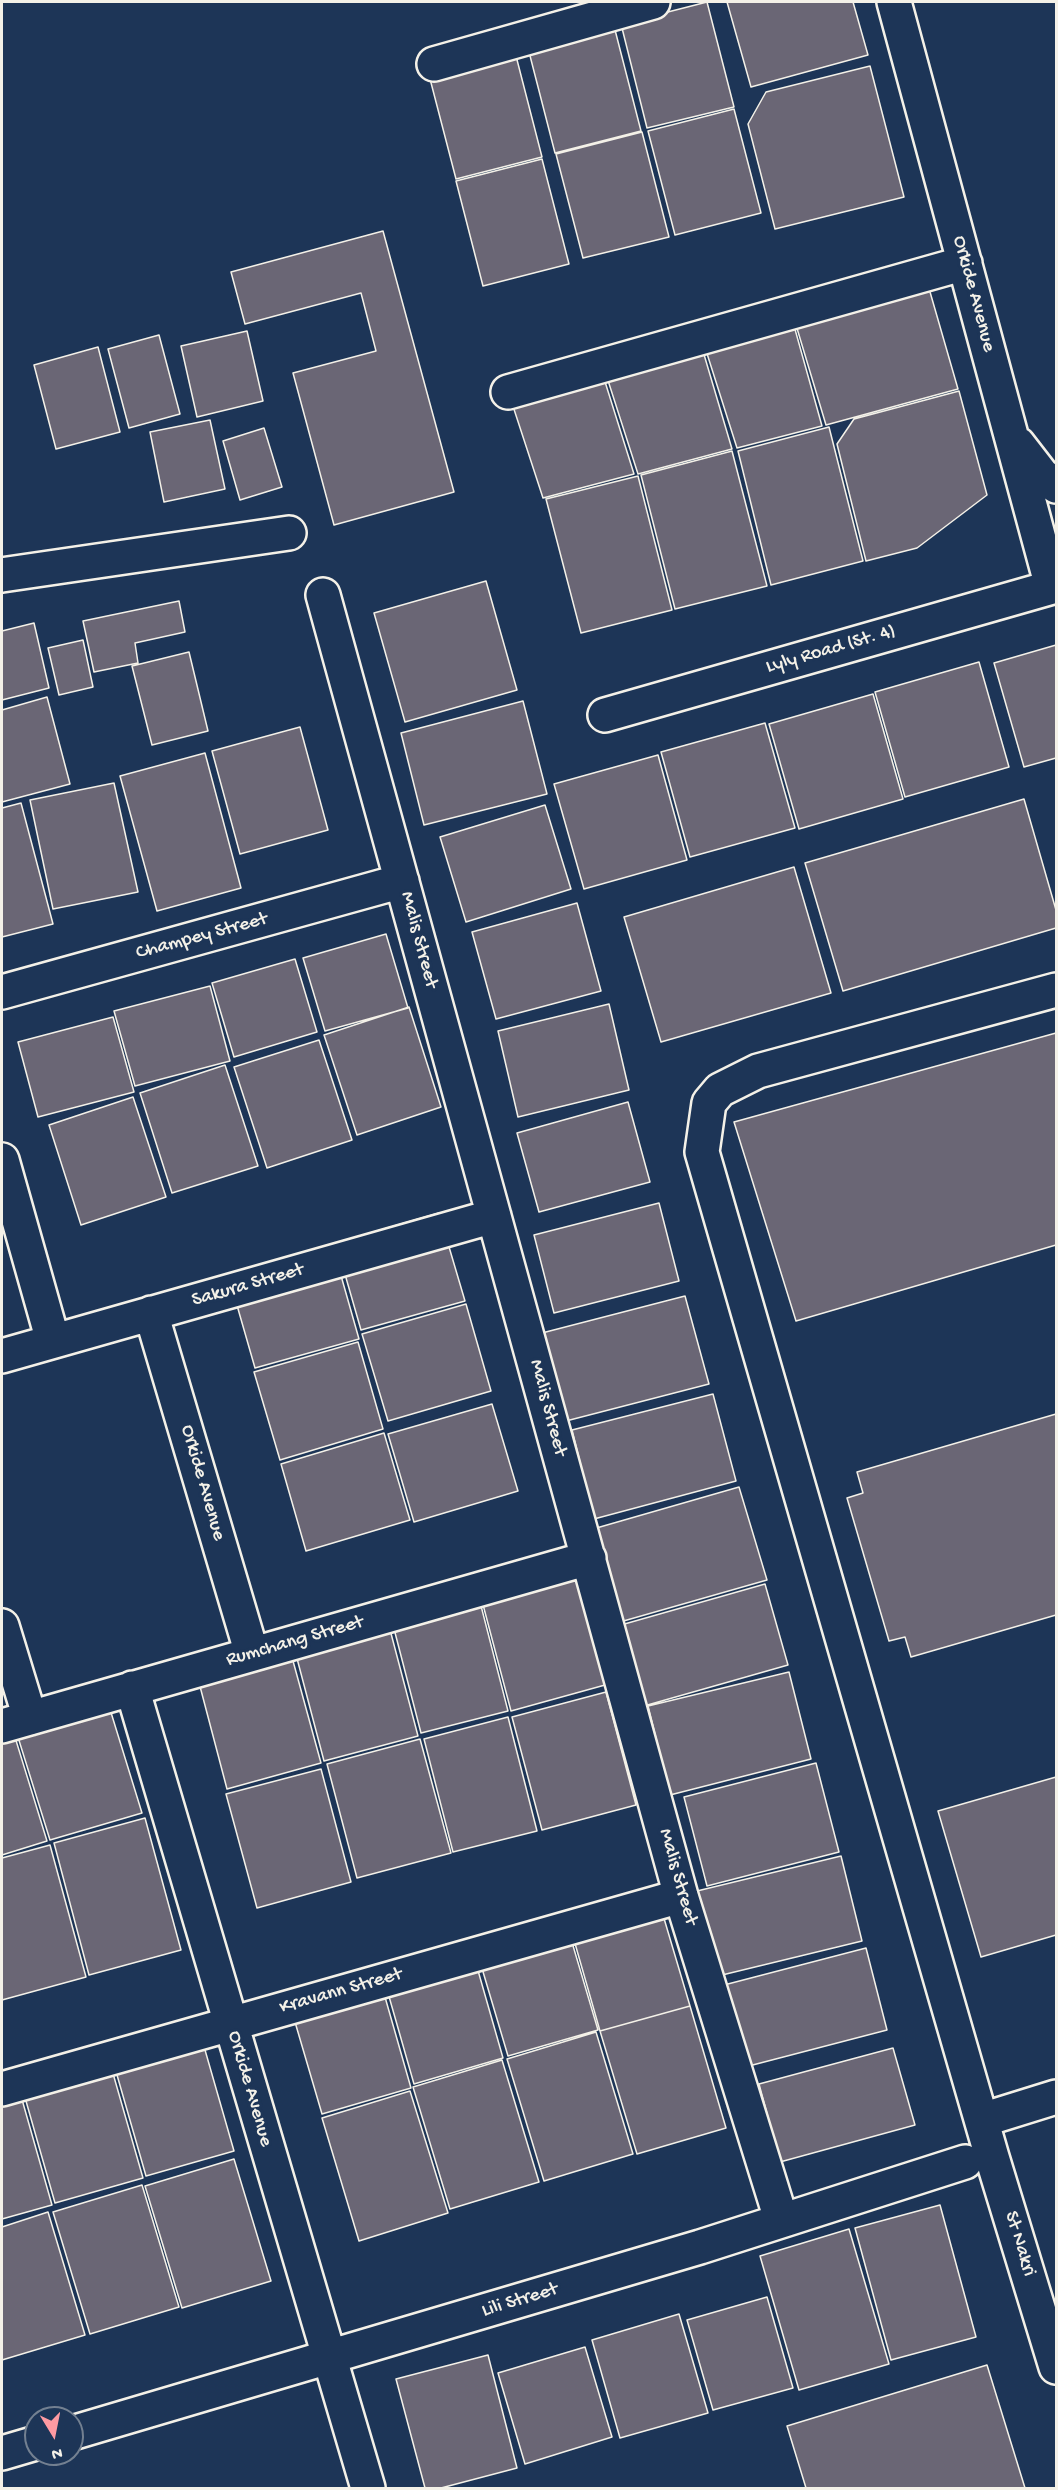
<!DOCTYPE html>
<style>
body{margin:0}
#map{position:relative;width:1058px;height:2490px;overflow:hidden;background:#1d3557;font-family:"Gochi Hand",sans-serif}
canvas{display:block}
.frame{position:absolute;inset:0;border:3px solid #f4f1e8;pointer-events:none}
.north{position:absolute;left:24px;top:2406px;width:60px;height:60px;box-sizing:border-box;background:#1d3557;border:2px solid #738091;border-radius:50%;rotate:170deg;font-size:16px;font-weight:700;line-height:24px;text-align:center;color:#f4f1e8}
.north::after{content:'';display:block;margin:auto;width:21px;height:27px;background:#ff9aa2;clip-path:polygon(50% 0,100% 100%,50% 72%,0 100%)}
</style>
<div id="map">
<canvas width="1058" height="2490"></canvas>
<div class="frame"></div>
<div class="north">N</div>
</div>
<script>
const ctx = document.querySelector('canvas').getContext('2d');
ctx.lineJoin = 'round';
function fillPath(path, color) { ctx.fillStyle = color; ctx.fill(path, 'evenodd'); }
const poly = rows => new Path2D(rows.map(r => 'M' + r).join(''));
function stroke(path, color, width, dash) { ctx.strokeStyle = color; ctx.lineWidth = width; ctx.lineCap = dash ? 'butt' : 'round'; ctx.setLineDash(dash || []); ctx.stroke(path); }
function drawText(font, color, halo, rows, align = 'center') {
  ctx.font = font + ' "Gochi Hand",sans-serif'; ctx.lineWidth = 6; ctx.setLineDash([]); ctx.textBaseline = 'middle'; ctx.strokeStyle = halo; ctx.fillStyle = color; for (const [text, x, y, turn = 0] of rows) {
    ctx.save(); ctx.translate(x, y); ctx.rotate((+turn || 0) * Math.PI / 180); ctx.textAlign = isNaN(turn) ? turn : align; if (halo) ctx.strokeText(text, 0, 0); ctx.fillText(text, 0, 0); ctx.restore();
  }
}
const building = poly([
 [707,2,734,107,647,128,621,24,707,2],
 [727,2,853,2,868,55,751,87,727,2],
 [614,26,641,131,555,153,528,48,614,26],
 [515,52,542,157,456,179,429,75,515,52],
 [870,66,904,197,775,229,748,124,766,92,870,66],
 [734,109,761,213,675,235,648,131,734,109],
 [642,132,669,237,583,258,556,154,642,132],
 [542,159,569,264,483,286,456,181,542,159],
 [383,231,454,492,334,525,293,373,376,351,361,293,245,324,231,272,383,231],
 [926,278,958,389,826,425,793,315,926,278],
 [791,315,822,426,737,448,703,341,791,315],
 [247,331,263,401,197,417,181,346,247,331],
 [159,335,180,414,129,428,108,349,159,335],
 [700,341,732,449,638,474,604,368,700,341],
 [98,347,120,432,56,449,34,365,98,347],
 [601,369,634,474,543,498,509,394,601,369],
 [959,391,987,495,917,548,866,561,837,444,854,419,959,391],
 [210,420,225,489,164,502,150,432,210,420],
 [829,427,863,561,771,585,738,451,829,427],
 [264,428,282,487,240,500,223,441,264,428],
 [732,451,767,586,675,609,641,475,732,451],
 [638,476,672,610,581,633,546,499,638,476],
 [486,581,517,690,405,722,374,613,486,581],
 [179,601,185,632,135,643,138,663,94,672,83,621,179,601],
 [34,623,49,688,2,700,2,631,34,623],
 [83,640,93,687,59,695,48,648,83,640],
 [1056,645,1056,758,1024,767,994,663,1056,645],
 [189,652,208,731,152,745,132,666,189,652],
 [979,662,1009,767,905,797,875,692,979,662],
 [873,694,903,799,799,829,769,724,873,694],
 [47,697,70,784,2,802,2,710,47,697],
 [523,701,547,794,424,825,401,733,523,701],
 [765,723,795,828,690,857,661,752,765,723],
 [300,727,328,830,240,854,212,751,300,727],
 [205,753,241,888,157,911,120,776,205,753],
 [658,755,687,860,584,889,554,784,658,755],
 [114,783,138,892,53,909,30,800,114,783],
 [1024,799,1056,910,1056,928,843,991,805,863,1024,799],
 [21,803,53,924,2,937,2,808,21,803],
 [545,805,571,889,466,922,440,837,545,805],
 [794,867,831,993,661,1042,624,917,794,867],
 [577,903,601,991,496,1019,472,932,577,903],
 [386,934,408,1008,325,1031,303,958,386,934],
 [295,959,317,1032,234,1057,212,983,295,959],
 [210,986,230,1061,135,1086,114,1011,210,986],
 [609,1004,629,1090,518,1117,498,1031,609,1004],
 [409,1007,441,1107,357,1135,324,1035,409,1007],
 [113,1017,134,1092,38,1117,18,1042,113,1017],
 [1056,1033,1056,1245,796,1321,734,1122,1056,1033],
 [319,1040,352,1140,267,1168,234,1067,319,1040],
 [225,1065,258,1166,172,1193,140,1093,225,1065],
 [133,1097,166,1197,81,1225,49,1125,133,1097],
 [628,1102,650,1182,539,1212,517,1133,628,1102],
 [659,1203,679,1281,554,1313,534,1235,659,1203],
 [439,1213,465,1301,361,1330,336,1243,439,1213],
 [334,1251,359,1339,255,1368,230,1281,334,1251],
 [685,1296,709,1384,566,1421,542,1333,685,1296],
 [466,1304,491,1391,388,1421,362,1334,466,1304],
 [358,1342,383,1429,280,1460,254,1372,358,1342],
 [713,1394,736,1481,594,1519,572,1430,713,1394],
 [492,1404,518,1491,414,1522,388,1434,492,1404],
 [1056,1414,1056,1615,911,1657,905,1637,889,1641,847,1498,863,1493,857,1472,1056,1414],
 [384,1433,410,1520,306,1551,281,1464,384,1433],
 [739,1487,767,1580,620,1622,593,1529,739,1487],
 [575,1572,605,1685,511,1711,481,1597,575,1572],
 [765,1584,788,1665,644,1706,621,1625,765,1584],
 [479,1598,508,1711,421,1733,392,1621,479,1598],
 [388,1622,418,1736,324,1761,294,1647,388,1622],
 [290,1650,321,1763,227,1789,197,1675,290,1650],
 [789,1672,811,1759,670,1795,648,1706,789,1672],
 [606,1692,636,1805,542,1830,512,1717,606,1692],
 [109,1706,142,1813,50,1840,17,1734,109,1706],
 [508,1717,537,1831,453,1852,424,1739,508,1717],
 [14,1734,47,1841,2,1855,2,1738,14,1734],
 [420,1739,451,1853,357,1878,327,1764,420,1739],
 [816,1763,839,1852,707,1886,684,1797,816,1763],
 [321,1769,351,1882,257,1908,226,1794,321,1769],
 [1056,1777,1056,1935,981,1957,938,1811,1056,1777],
 [145,1818,181,1950,89,1975,54,1843,145,1818],
 [50,1845,86,1977,2,2000,2,1858,50,1845],
 [841,1856,862,1941,718,1976,697,1891,841,1856],
 [663,1915,690,2006,600,2031,574,1940,663,1915],
 [571,1939,598,2030,508,2056,481,1965,571,1939],
 [866,1948,887,2030,745,2067,724,1985,866,1948],
 [477,1967,503,2058,414,2084,388,1993,477,1967],
 [385,1997,411,2088,322,2114,295,2022,385,1997],
 [690,2006,726,2128,637,2154,600,2031,690,2006],
 [596,2032,633,2154,544,2181,507,2059,596,2032],
 [203,2043,234,2151,146,2176,115,2068,203,2043],
 [893,2048,915,2125,780,2162,759,2084,893,2048],
 [502,2060,539,2182,450,2209,413,2087,502,2060],
 [112,2070,143,2178,55,2203,24,2094,112,2070],
 [410,2091,448,2213,359,2241,322,2118,410,2091],
 [21,2096,52,2205,2,2219,2,2101,21,2096],
 [234,2159,271,2281,182,2308,145,2186,234,2159],
 [142,2185,179,2307,90,2334,53,2212,142,2185],
 [940,2205,976,2337,891,2360,855,2228,940,2205],
 [48,2212,85,2335,2,2360,2,2227,48,2212],
 [849,2229,889,2364,799,2390,760,2256,849,2229],
 [767,2297,793,2388,713,2410,687,2320,767,2297],
 [679,2314,708,2413,620,2438,592,2340,679,2314],
 [585,2347,612,2437,525,2464,498,2373,585,2347],
 [488,2355,517,2468,441,2488,425,2488,396,2379,488,2355],
 [987,2365,1025,2488,806,2488,787,2426,987,2365]
]);
const minor = poly([
 [894,2,1052,587],
 [434,64,653,2],
 [508,392,965,263],
 [1018,444,1042,475,1056,486],
 [2,575,289,533],
 [323,595,681,1896,781,2219],
 [605,715,1056,586],
 [1056,990,758,1071,720,1090,709,1103,702,1152,992,2157,1056,2367],
 [2,992,402,881],
 [2,1160,53,1341],
 [151,1313,252,1654],
 [2,1356,494,1216],
 [2,1626,30,1718],
 [132,1688,368,2488],
 [2,1726,589,1558],
 [2,2089,681,1896],
 [982,2120,1056,2097],
 [72,2433,700,2247,965,2162],
 [2,2453,36,2443]
]);
const streetNames = [
 ["Orkide Avenue",973,294,75],
 ["Lyly Road (St. 4)",831,650,-16],
 ["Champey Street",202,937,-15],
 ["Malis Street",418,940,75],
 ["Sakura Street",248,1286,-16],
 ["Malis Street",547,1408,75],
 ["Orkide Avenue",202,1483,74],
 ["Rumchang Street",295,1642,-16],
 ["Malis Street",677,1877,74],
 ["Kravann Street",341,1992,-16],
 ["Orkide Avenue",249,2089,74],
 ["St Nakri",1019,2244,73],
 ["Lili Street",520,2301,-17]
];
fillPath(building, '#6a6675');
stroke(building, '#f4f1e8', 1.5);
stroke(minor, '#f4f1e8', 38);
stroke(minor, '#1d3557', 33);
drawText('20px', '#f4f1e8', '#1d3557', streetNames);
</script>
